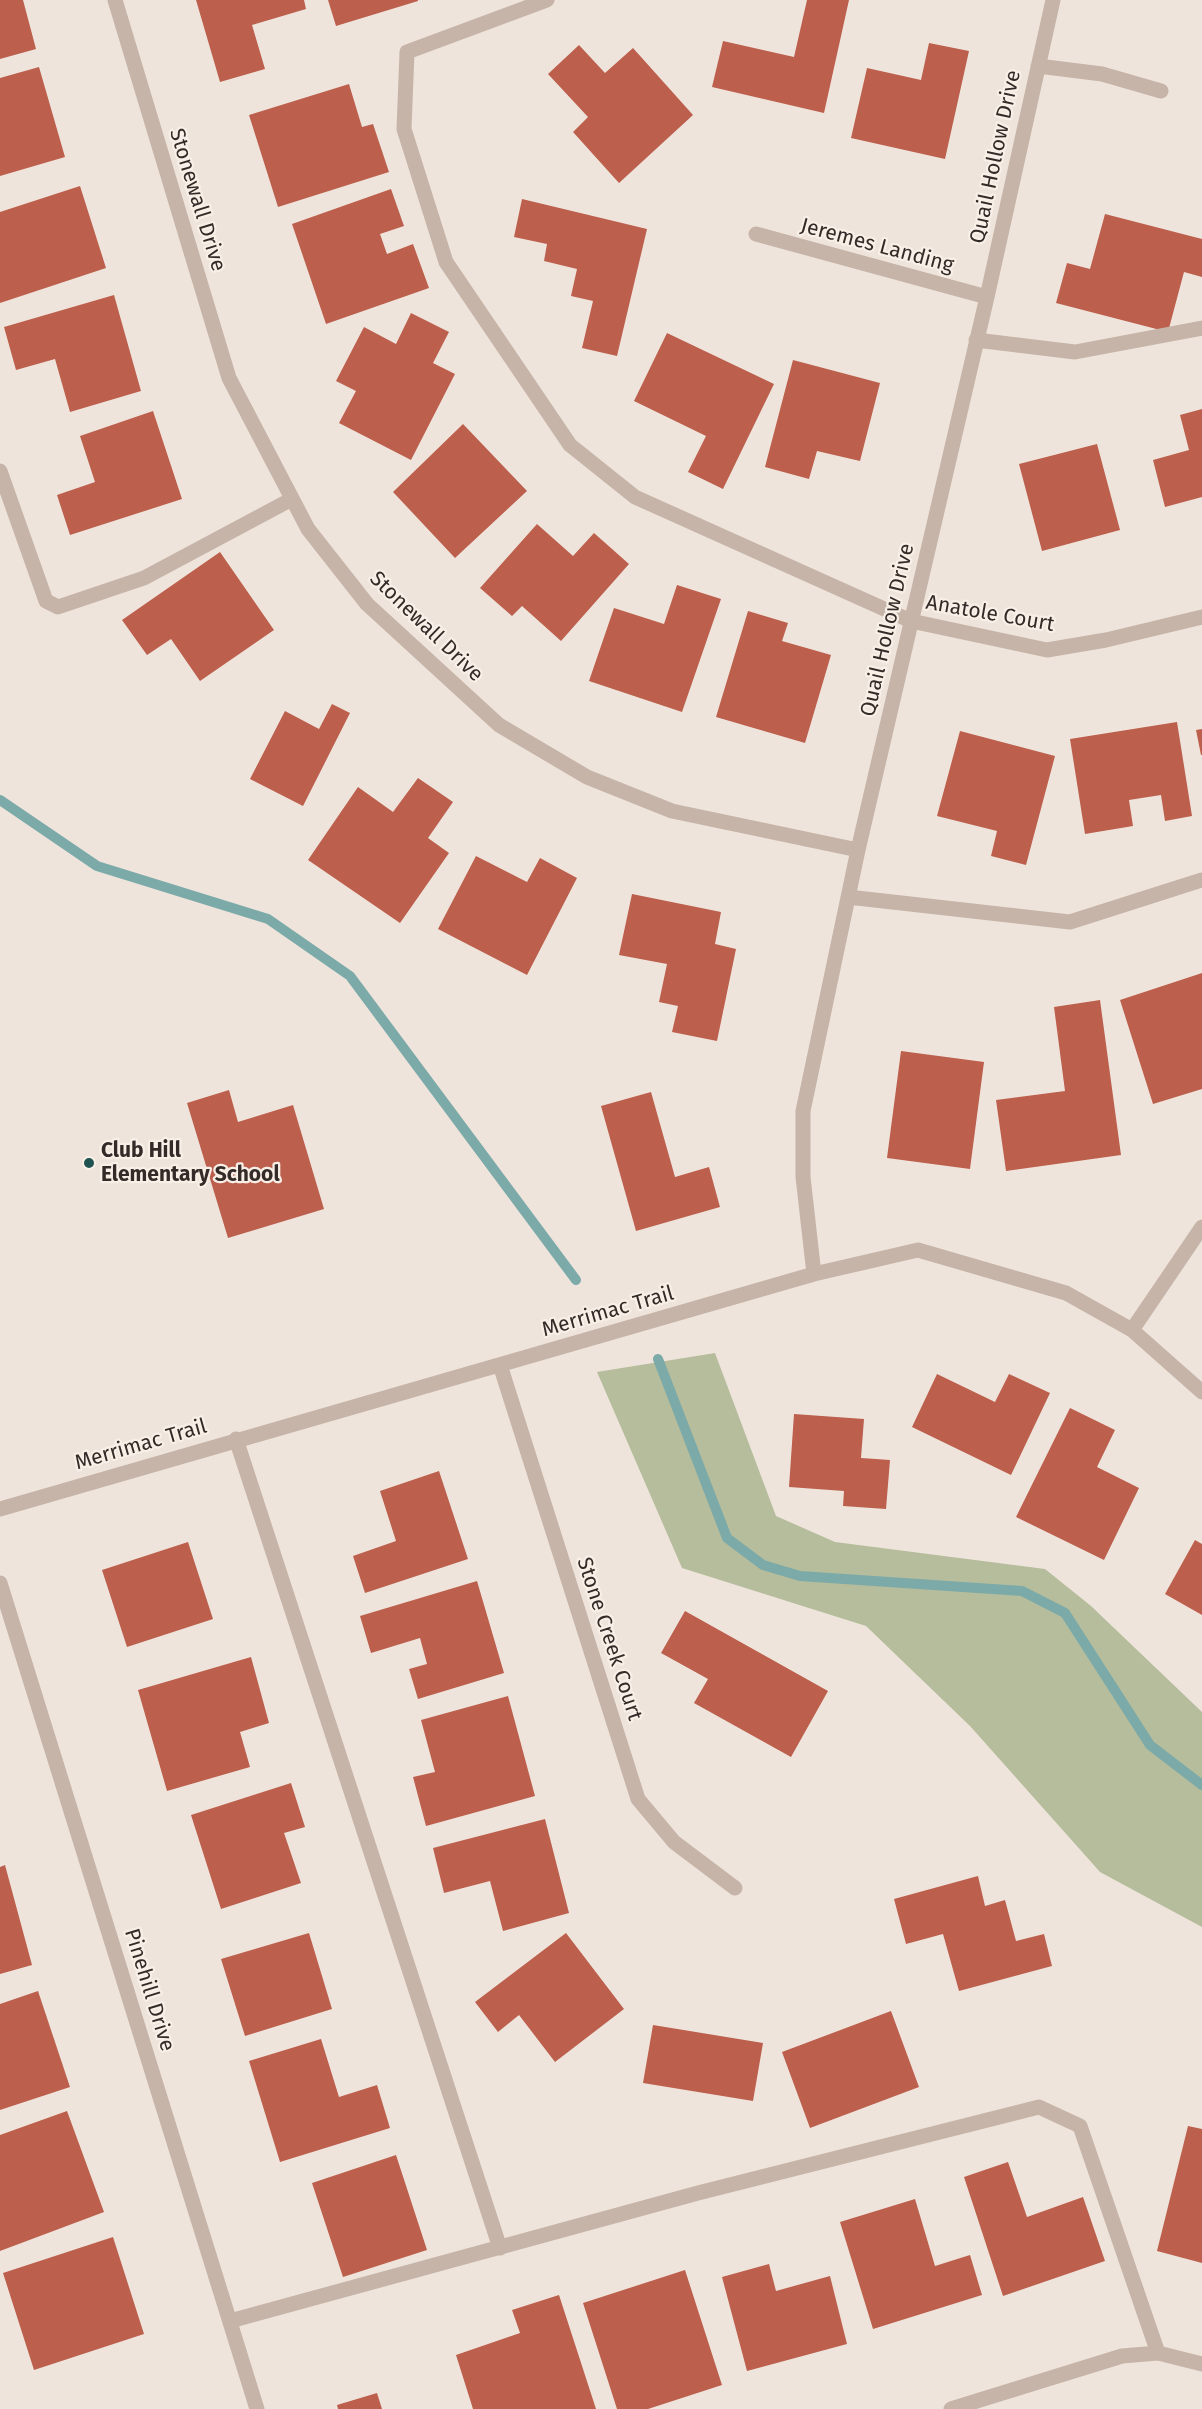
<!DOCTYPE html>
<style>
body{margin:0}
canvas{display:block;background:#efe4db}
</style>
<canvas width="1202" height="2409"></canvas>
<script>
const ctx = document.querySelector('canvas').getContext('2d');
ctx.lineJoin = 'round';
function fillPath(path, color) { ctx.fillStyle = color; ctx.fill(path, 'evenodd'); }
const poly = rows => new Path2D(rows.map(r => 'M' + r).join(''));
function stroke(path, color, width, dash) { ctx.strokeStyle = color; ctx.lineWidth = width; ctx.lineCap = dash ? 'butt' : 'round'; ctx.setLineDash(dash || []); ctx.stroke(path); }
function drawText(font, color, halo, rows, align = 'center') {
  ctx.font = font + ' "Fira Sans",sans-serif'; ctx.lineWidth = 4.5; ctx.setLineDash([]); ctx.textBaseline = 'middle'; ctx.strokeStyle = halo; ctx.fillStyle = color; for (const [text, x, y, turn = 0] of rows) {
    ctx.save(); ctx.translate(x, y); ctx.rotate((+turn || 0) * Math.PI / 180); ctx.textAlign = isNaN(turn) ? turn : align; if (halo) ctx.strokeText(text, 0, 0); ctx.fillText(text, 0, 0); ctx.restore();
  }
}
const green = poly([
 [715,1353,776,1516,835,1542,1045,1569,1091,1606,1202,1712,1202,1927,1100,1872,970,1726,866,1626,682,1568,597,1372]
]);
const stream = poly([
 [0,800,97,866,268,919,350,976,576,1280],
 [658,1359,727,1538,763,1565,800,1576,1022,1591,1065,1613,1150,1745,1202,1785]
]);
const building = poly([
 [0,0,23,0,36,49,0,59],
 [196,0,304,0,306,9,252,25,265,69,220,82],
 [328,0,418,0,418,1,336,26],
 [807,0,849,0,824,113,712,87,723,41,794,57],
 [929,43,969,51,945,159,851,138,867,68,921,80],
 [579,45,605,73,633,48,693,115,619,183,573,132,588,117,548,74],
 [39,67,65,157,0,176,0,78],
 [349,84,362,127,373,124,389,172,278,207,249,115],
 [80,186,106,268,0,303,0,212],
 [391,189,404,226,380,234,387,254,413,244,429,288,326,324,292,224],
 [522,199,647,229,617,356,582,348,593,301,571,296,577,269,544,261,547,244,514,237],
 [1105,214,1202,239,1202,277,1184,272,1168,332,1056,303,1067,263,1090,269],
 [114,295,141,391,70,412,55,359,16,370,4,327],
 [411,313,449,332,433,363,455,374,411,460,339,423,356,391,336,381,364,327,396,344],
 [667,333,774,384,723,489,688,472,706,436,634,401],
 [793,360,880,383,860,461,817,451,809,479,765,467],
 [1202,409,1202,497,1165,507,1153,460,1189,450,1180,415],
 [153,411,182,499,70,535,57,495,95,482,80,436],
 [463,424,527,491,455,558,393,492],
 [1097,444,1120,530,1042,551,1019,464],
 [537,524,573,556,594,533,629,564,561,641,522,606,512,616,480,588],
 [220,552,274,630,200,681,171,639,147,655,122,620],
 [677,585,721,599,682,712,589,681,614,608,664,624],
 [748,611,788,623,782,641,831,655,805,743,716,717],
 [332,704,350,713,303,806,250,779,285,711,319,729],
 [1177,722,1192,816,1165,821,1161,795,1129,800,1133,826,1085,834,1070,739],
 [1202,729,1202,755,1201,755,1196,730],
 [960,731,1055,756,1026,865,991,856,997,831,937,816],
 [418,778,453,802,428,838,449,853,400,923,308,860,358,787,393,812],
 [476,856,527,882,540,858,577,878,527,975,438,929],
 [632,894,721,912,715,944,736,949,717,1041,672,1032,678,1006,659,1002,667,964,619,955],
 [1202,973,1202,1089,1153,1104,1120,1000],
 [1100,1000,1121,1155,1006,1171,996,1100,1065,1091,1054,1007],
 [901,1051,984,1062,970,1169,887,1158],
 [229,1090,238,1122,293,1105,324,1209,228,1238,187,1103],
 [651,1092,675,1177,709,1167,720,1207,636,1231,601,1106],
 [937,1374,995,1402,1009,1374,1050,1393,1011,1475,912,1427],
 [1070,1408,1115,1430,1097,1467,1139,1488,1104,1560,1016,1517],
 [794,1414,864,1419,861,1458,890,1460,886,1509,843,1506,844,1491,789,1487],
 [439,1471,468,1559,365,1593,353,1556,396,1541,380,1491],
 [1195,1540,1202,1544,1202,1615,1165,1594],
 [188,1542,213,1619,127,1647,102,1570],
 [477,1581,504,1673,418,1699,409,1669,427,1664,420,1638,371,1653,360,1616],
 [685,1611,828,1691,791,1757,694,1703,708,1679,661,1653],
 [251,1657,269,1723,240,1732,250,1767,167,1791,138,1690],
 [508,1696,535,1796,426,1826,413,1777,435,1772,421,1720],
 [291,1783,305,1827,284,1833,301,1883,221,1909,191,1815],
 [545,1819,569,1913,503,1931,490,1881,444,1893,433,1848],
 [5,1865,32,1965,0,1974,0,1867],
 [978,1876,985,1906,1005,1900,1016,1941,1044,1934,1052,1966,959,1991,943,1934,906,1944,894,1899],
 [309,1933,332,2009,245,2036,221,1959],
 [566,1933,624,2009,555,2062,519,2015,498,2032,475,2002],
 [38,1991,70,2087,0,2110,0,2004],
 [891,2011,919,2087,810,2128,782,2052],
 [653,2025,763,2043,753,2101,643,2083],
 [321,2039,339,2097,377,2085,390,2128,280,2162,249,2061],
 [67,2111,104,2212,0,2251,0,2135],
 [1188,2126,1202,2129,1202,2263,1157,2251],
 [396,2155,427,2250,343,2277,312,2183],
 [1008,2162,1027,2217,1083,2197,1105,2261,1003,2296,964,2177],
 [915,2199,935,2266,970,2255,982,2295,873,2329,840,2222],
 [113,2237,144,2334,34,2370,3,2273],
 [769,2264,776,2291,830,2276,847,2344,747,2371,722,2277],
 [685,2270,722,2385,648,2409,617,2409,583,2303],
 [559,2295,596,2409,473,2409,456,2355,520,2333,512,2310],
 [377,2393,382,2409,338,2409,337,2405]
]);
const minor = poly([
 [115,0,229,378,308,529,367,604,499,725,587,777,672,811,858,850],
 [547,0,407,52,404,129,446,262,570,445,635,497,911,621,1047,650,1106,640,1202,617],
 [1038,66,1102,74,1161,91],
 [756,234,987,297],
 [976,340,1075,352,1202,328],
 [0,471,46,601,58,607,144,578,292,499],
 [848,897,1070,922,1202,880],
 [814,1274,803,1177,803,1111,858,850,987,297,1053,0],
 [1132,1330,1202,1227],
 [500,1365,638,1799,674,1842,735,1888],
 [236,1439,500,2248],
 [0,1509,814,1274,918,1250,1066,1293,1132,1330,1202,1392],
 [0,1583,257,2409],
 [230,2321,698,2193,1039,2107,1080,2126,1158,2353],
 [951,2409,1122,2356,1158,2353,1202,2364]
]);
const markers = [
 [89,1163,6,"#215252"]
];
const streetNames = [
 ["Quail Hollow Drive",996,157,-78],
 ["Stonewall Drive",197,200,73],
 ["Jeremes Landing",877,246,15],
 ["Anatole Court",990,614,10],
 ["Stonewall Drive",426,627,44],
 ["Quail Hollow Drive",888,630,-77],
 ["Merrimac Trail",608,1312,-16],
 ["Merrimac Trail",141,1445,-16],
 ["Stone Creek Court",609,1639,72],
 ["Pinehill Drive",149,1990,73]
];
const poiNames = [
 ["Club Hill",101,1151],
 ["Elementary School",101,1175]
];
fillPath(green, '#b5bd9c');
stroke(stream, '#7caaa9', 10);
fillPath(building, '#bc5f4d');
stroke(minor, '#c6b4a8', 15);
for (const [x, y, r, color] of markers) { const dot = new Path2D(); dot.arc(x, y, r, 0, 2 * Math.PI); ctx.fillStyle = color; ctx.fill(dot); stroke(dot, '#f8efe7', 2); }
drawText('21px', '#342b28', '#f8efe7', streetNames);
drawText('bold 21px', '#342b28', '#f8efe7', poiNames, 'left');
</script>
